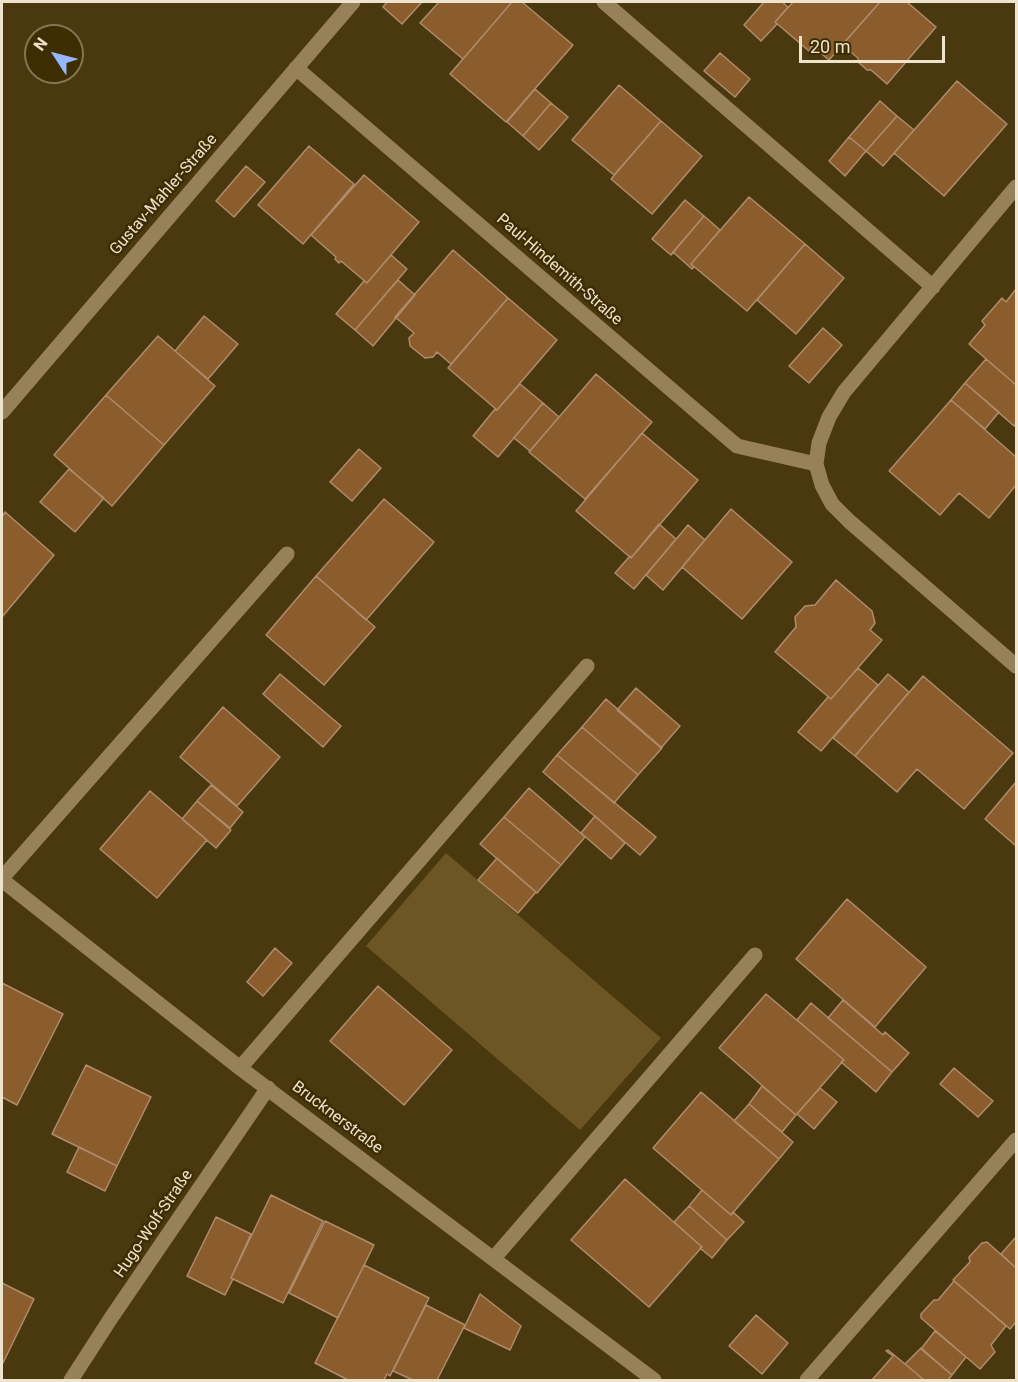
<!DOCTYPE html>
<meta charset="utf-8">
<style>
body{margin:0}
#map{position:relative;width:1018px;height:1382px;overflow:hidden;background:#4a380e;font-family:Roboto,sans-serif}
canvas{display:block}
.frame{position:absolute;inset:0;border:3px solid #eee3cd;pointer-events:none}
.north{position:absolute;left:24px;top:24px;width:60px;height:60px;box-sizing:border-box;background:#3f2d02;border:2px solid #857653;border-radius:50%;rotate:306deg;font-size:16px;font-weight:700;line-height:24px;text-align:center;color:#eee3cd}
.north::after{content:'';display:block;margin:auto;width:21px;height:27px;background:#95b7fd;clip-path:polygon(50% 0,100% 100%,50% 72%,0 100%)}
.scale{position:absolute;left:799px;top:36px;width:146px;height:27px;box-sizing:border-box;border:3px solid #eee3cd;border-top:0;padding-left:8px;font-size:18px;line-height:21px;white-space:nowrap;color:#eee3cd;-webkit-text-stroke:4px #3f2d02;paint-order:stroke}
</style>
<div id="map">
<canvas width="1018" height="1382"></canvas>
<div class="frame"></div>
<div class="north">N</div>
<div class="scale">20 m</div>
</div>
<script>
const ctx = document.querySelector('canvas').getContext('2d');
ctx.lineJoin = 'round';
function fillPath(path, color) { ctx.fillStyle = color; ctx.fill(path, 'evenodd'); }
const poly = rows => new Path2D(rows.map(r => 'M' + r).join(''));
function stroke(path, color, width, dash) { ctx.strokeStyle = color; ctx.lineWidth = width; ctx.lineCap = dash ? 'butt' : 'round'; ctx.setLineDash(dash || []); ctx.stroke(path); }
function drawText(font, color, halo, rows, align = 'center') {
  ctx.font = font + ' Roboto,sans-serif'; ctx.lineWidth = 5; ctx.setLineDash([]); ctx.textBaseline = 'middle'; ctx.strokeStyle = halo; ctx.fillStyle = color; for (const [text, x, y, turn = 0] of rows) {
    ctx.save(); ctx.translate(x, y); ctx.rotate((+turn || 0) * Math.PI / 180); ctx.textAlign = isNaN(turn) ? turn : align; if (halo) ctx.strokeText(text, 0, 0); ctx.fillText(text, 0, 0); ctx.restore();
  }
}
const green = poly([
 [446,853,661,1038,580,1130,366,946]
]);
const building = poly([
 [387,2,422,2,402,24,383,7,387,2],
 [439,2,512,2,463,59,420,23,439,2],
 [512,2,522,2,573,45,506,122,450,74,512,2],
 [764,2,782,2,788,7,775,22,777,24,761,41,744,25,764,2],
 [793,2,880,2,829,60,812,46,809,51,775,22,793,2],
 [880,2,907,2,936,27,887,84,871,70,867,70,858,62,858,58,842,45,880,2],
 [720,53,750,79,735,97,704,71,720,53],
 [957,81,1007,124,944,196,894,153,957,81],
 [619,85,661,121,614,175,572,140,619,85],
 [535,89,551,103,523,136,507,122,535,89],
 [880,101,897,116,866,151,849,137,880,101],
 [551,103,568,117,539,150,523,136,551,103],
 [897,116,914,130,883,166,866,151,897,116],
 [661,121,702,156,652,214,611,179,661,121],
 [849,137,866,151,845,176,829,161,849,137],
 [309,146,354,184,303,244,258,205,309,146],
 [246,166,265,182,234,217,216,201,246,166],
 [364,175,419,222,367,283,341,261,339,263,335,259,336,257,311,235,364,175],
 [749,197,805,244,747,311,691,264,749,197],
 [685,200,704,216,671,255,652,239,685,200],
 [704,216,720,230,691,264,694,267,692,269,673,252,704,216],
 [805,244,844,278,796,334,757,300,805,244],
 [453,250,508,298,451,364,437,352,433,357,425,358,410,346,409,338,414,333,395,317,453,250],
 [391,255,407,269,355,330,336,314,364,281,367,283,391,255],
 [398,280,415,295,373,346,355,330,398,280],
 [1016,289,1016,385,969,344,985,325,982,321,1002,298,1006,302,1016,289],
 [508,298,557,340,497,410,448,368,508,298],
 [204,316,238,344,208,379,175,351,204,316],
 [823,328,842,345,809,383,789,366,823,328],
 [158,336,215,386,164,445,106,395,158,336],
 [986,359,1016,385,1016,423,1014,426,965,383,986,359],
 [596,374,652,422,585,499,529,452,596,374],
 [965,383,999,412,985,429,951,400,965,383],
 [520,384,543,403,498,457,473,436,495,409,497,410,520,384],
 [106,395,164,445,112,506,54,455,106,395],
 [951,400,1016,457,1016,485,989,518,959,493,940,515,889,471,951,400],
 [543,403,559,417,530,451,514,438,543,403],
 [642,433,698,480,631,558,576,511,642,433],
 [359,449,381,468,352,501,330,482,359,449],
 [69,469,104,498,75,532,40,502,69,469],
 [384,499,434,542,366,620,316,576,384,499],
 [731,509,792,562,742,619,682,567,731,509],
 [5,512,54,555,2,617,2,517,5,512],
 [659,524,676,539,634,589,615,573,630,556,631,558,659,524],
 [688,525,705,540,663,590,646,575,688,525],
 [316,576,375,627,324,685,266,635,316,576],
 [836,580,872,611,875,623,870,630,882,640,831,699,775,652,796,627,795,617,805,606,815,605,836,580],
 [858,668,878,685,821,751,798,732,828,697,831,699,858,668],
 [280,674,341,726,323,747,263,694,280,674],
 [888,674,909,692,855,756,833,738,888,674],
 [923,676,1013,753,964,809,917,769,897,792,855,756,923,676],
 [636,688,680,726,661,748,617,710,636,688],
 [606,699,662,748,638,775,582,727,606,699],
 [223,707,280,757,237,806,180,757,223,707],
 [582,727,638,775,614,803,557,755,582,727],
 [557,755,656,837,640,855,543,772,557,755],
 [1016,782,1016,846,985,819,1016,782],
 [211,785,243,812,230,828,197,801,211,785],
 [529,788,585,837,561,865,504,817,529,788],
 [150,791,207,840,157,898,100,849,150,791],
 [197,801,231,830,216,848,182,819,197,801],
 [595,816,625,843,611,859,581,833,595,816],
 [504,817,561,865,537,893,480,844,504,817],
 [497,858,536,892,518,913,478,880,497,858],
 [847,899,926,967,875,1027,796,959,847,899],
 [275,948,292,963,263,996,247,982,275,948],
 [2,983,63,1014,17,1105,2,1097,2,983],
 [378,986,452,1050,404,1105,330,1041,378,986],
 [766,994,844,1060,796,1115,719,1048,766,994],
 [843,1000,883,1035,885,1032,909,1053,892,1072,828,1018,843,1000],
 [811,1003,892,1072,876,1092,841,1062,844,1060,797,1020,811,1003],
 [86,1065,151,1097,117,1166,52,1134,86,1065],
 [954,1068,993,1101,978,1117,940,1084,954,1068],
 [762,1086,796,1115,782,1132,749,1104,762,1086],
 [820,1088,837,1102,814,1129,797,1114,820,1088],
 [701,1092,779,1159,731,1215,653,1148,701,1092],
 [749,1104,793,1142,779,1159,734,1121,749,1104],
 [79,1147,117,1166,105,1191,67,1172,79,1147],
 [625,1179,702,1247,649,1307,571,1240,625,1179],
 [702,1190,731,1215,733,1212,744,1222,727,1240,689,1206,702,1190],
 [271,1195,323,1221,283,1303,231,1278,271,1195],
 [689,1206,727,1240,712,1258,700,1248,702,1247,674,1222,689,1206],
 [216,1217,251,1234,231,1278,233,1279,225,1295,187,1276,216,1217],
 [325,1221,374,1245,338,1318,289,1293,325,1221],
 [1016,1237,1016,1268,1001,1254,1016,1237],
 [987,1242,1016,1268,1016,1322,1010,1329,953,1280,970,1262,969,1257,982,1243,987,1242],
 [364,1265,429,1298,390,1376,387,1374,384,1380,348,1380,315,1363,364,1265],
 [954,1281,1006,1326,991,1345,995,1352,980,1369,921,1318,921,1314,934,1300,938,1300,954,1281],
 [2,1283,34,1299,3,1363,2,1362,2,1283],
 [480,1294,521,1326,510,1350,464,1328,480,1294],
 [426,1305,465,1325,437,1380,413,1380,393,1371,426,1305],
 [756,1315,788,1343,762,1374,729,1346,756,1315],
 [935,1331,966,1357,952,1375,921,1349,935,1331],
 [921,1348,952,1375,948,1380,924,1380,905,1364,921,1348],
 [888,1350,905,1364,924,1380,872,1380,893,1356,886,1351,888,1350]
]);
const lane = poly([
 [2,878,287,554],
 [240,1068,587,666],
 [494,1258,755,955],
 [807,1380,1016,1140]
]);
const street = poly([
 [604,2,933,287],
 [296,68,737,446,816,464],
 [1016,187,844,392,829,417,819,443,816,464,822,485,832,504,849,521,1016,666],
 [2,412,353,2],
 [2,880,240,1068,654,1380],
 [71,1380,111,1318,268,1088]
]);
const streetNames = [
 ["Gustav-Mahler-Straße",164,195,-49],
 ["Paul-Hindemith-Straße",559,270,41],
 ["Brucknerstraße",337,1118,37],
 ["Hugo-Wolf-Straße",154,1224,-56]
];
fillPath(green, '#6c5625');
fillPath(building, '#8c5d2c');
stroke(building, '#af8c6c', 1.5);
stroke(lane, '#968158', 15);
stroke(street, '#968158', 15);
drawText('16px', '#eee3cd', '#3f2d02', streetNames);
</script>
